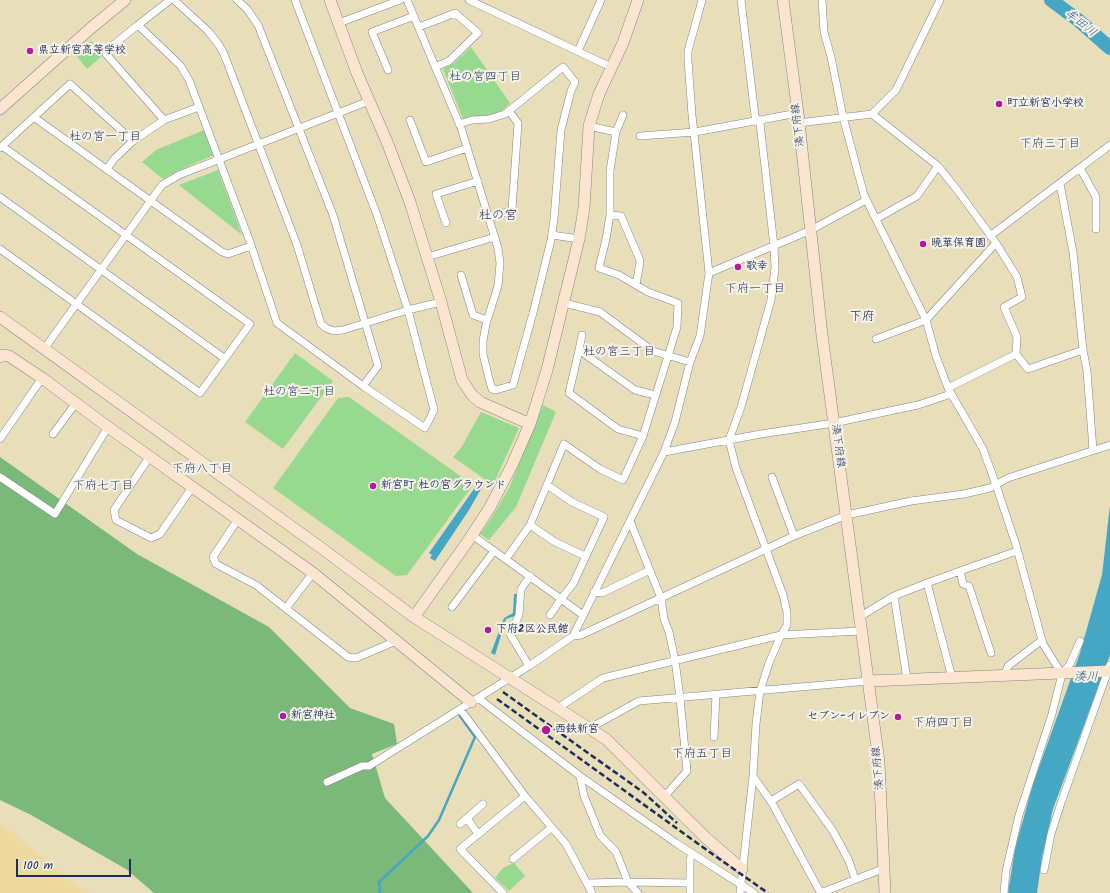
<!DOCTYPE html>
<meta charset="utf-8">
<style>
body{margin:0}
#map{position:relative;width:1110px;height:893px;overflow:hidden;background:#e9deba;font-family:Kalam,sans-serif}
canvas{display:block}
.scale{position:absolute;left:16px;top:859px;width:115px;height:18px;box-sizing:border-box;border:2px solid #1b2f5e;border-top:0;padding-left:5px;font-size:12px;line-height:14px;white-space:nowrap;color:#1b2f5e;-webkit-text-stroke:3px #f7f3e8;paint-order:stroke}
</style>
<div id="map">
<canvas width="1110" height="893"></canvas>
<div class="scale">100 m</div>
</div>
<script>
const ctx = document.querySelector('canvas').getContext('2d');
ctx.lineJoin = 'round';
function fillPath(path, color) { ctx.fillStyle = color; ctx.fill(path, 'evenodd'); }
const poly = rows => new Path2D(rows.map(r => 'M' + r).join(''));
function stroke(path, color, width, dash) { ctx.strokeStyle = color; ctx.lineWidth = width; ctx.lineCap = dash ? 'butt' : 'round'; ctx.setLineDash(dash || []); ctx.stroke(path); }
function drawText(font, color, halo, rows, align = 'center') {
  ctx.font = font + ' Kalam,"Klee One",sans-serif'; ctx.lineWidth = 4; ctx.setLineDash([]); ctx.textBaseline = 'middle'; ctx.strokeStyle = halo; ctx.fillStyle = color; for (const [text, x, y, turn = 0] of rows) {
    ctx.save(); ctx.translate(x, y); ctx.rotate((+turn || 0) * Math.PI / 180); ctx.textAlign = isNaN(turn) ? turn : align; if (halo) ctx.strokeText(text, 0, 0); ctx.fillText(text, 0, 0); ctx.restore();
  }
}
const green = poly([
 [91,41,103,55,87,69,75,54],
 [471,47,510,103,503,110,488,116,471,116,463,119,443,69,454,63],
 [204,130,214,155,182,169,163,179,142,162,156,150],
 [218,170,242,235,179,185],
 [295,353,333,381,283,449,245,422],
 [349,397,473,485,407,575,396,576,273,488,338,398],
 [543,405,556,412,516,507,489,540,480,534,491,519,509,488],
 [481,412,519,428,493,485,453,457,461,448],
 [514,863,525,876,509,891,495,878,503,868]
]);
const forest = poly([
 [0,457,137,554,269,627,350,708,394,724,397,744,372,754,385,798,473,893,154,893,126,869,31,815,0,800]
]);
const sand = poly([
 [0,822,66,878,90,893,0,893]
]);
const water = poly([
 [476,486,481,489,469,510,435,561,430,558,432,555,429,553],
 [1110,505,1110,655,1053,809,1042,857,1037,893,1008,893,1015,849,1033,784,1080,653,1102,575],
 [514,594,517,594,515,616,506,619,495,655,491,653,504,618,513,613]
]);
const stream = poly([
 [380,893,379,882,428,836,439,820,475,737,460,716]
]);
const river = poly([
 [1051,0,1078,20,1110,48]
]);
const street = poly([
 [170,0,138,25,180,65,189,80,250,242,277,323,363,386,425,428,434,410,408,310,377,215,295,0],
 [174,0,208,31,219,45,224,54,297,245,321,324,326,328,334,331,343,330,408,310,441,302],
 [237,0,247,9,258,25,333,215,378,366,363,386],
 [407,0,461,128,498,248,500,263,498,286,486,324,483,341,483,354,489,379,492,389,496,390,513,385,533,313,551,240,554,219,561,130,571,91,575,82,563,67,505,114,489,119,472,120,459,124],
 [469,0,611,67],
 [822,0,824,32,831,57,843,117,864,195,926,320,936,356,948,388,983,449,996,485,1016,545,1043,644,1062,674],
 [339,23,400,0],
 [138,25,108,49,106,54,164,120],
 [419,27,455,13,478,33,449,61,435,67],
 [578,51,601,0],
 [388,70,372,32,414,16],
 [872,114,938,166,958,191,996,243,1017,277,1022,297,1004,307,1017,337,1016,354,948,388],
 [35,118,222,252,228,254,251,246],
 [410,120,426,162,467,148],
 [799,123,872,114,896,90,940,0],
 [616,132,623,115],
 [640,136,695,132,798,113],
 [0,148,70,84,133,141],
 [1080,168,1096,197,1096,229],
 [107,169,114,159,133,141,164,120,199,107],
 [1060,184,1073,252,1083,350,1087,371,1093,450],
 [0,197,224,358],
 [610,215,621,216,639,258,640,262,636,285],
 [489,218,512,210,518,123,509,111],
 [876,219,917,196,938,166],
 [446,223,436,194,478,181],
 [552,235,579,239],
 [990,236,1110,145],
 [0,249,200,393,250,324,2,146],
 [427,257,495,237],
 [709,273,811,230,866,200],
 [461,275,473,315,487,320],
 [564,303,600,312,653,351,690,362],
 [876,339,926,320,996,243],
 [44,349,162,185,179,175,369,101],
 [579,350,582,335],
 [1016,354,1028,369,1083,350],
 [53,434,76,403],
 [643,436,618,429,569,393,579,350,635,390,655,395],
 [0,439,42,378],
 [664,452,761,434,834,423,894,410,918,405,951,394],
 [150,456,114,510,116,520,151,538,160,534,193,486],
 [0,477,55,514,108,427],
 [772,477,794,536],
 [238,519,213,557,216,564,256,585,348,657,356,658,396,641],
 [630,521,661,598,664,619,669,632,675,660,680,698,687,771,664,797],
 [530,525,555,542,585,556],
 [472,535,561,599,573,584,604,517,572,502,547,485],
 [506,559,530,525,564,444,600,469,623,480,643,436,677,327,678,303,648,292,619,275,599,268,606,239,610,215,610,171,616,132,589,126],
 [960,571,1017,551],
 [594,592,602,593,650,570],
 [452,607,494,551],
 [286,608,313,573],
 [550,615,561,599,583,615],
 [861,616,894,596],
 [573,636,581,635,794,536,847,515,911,501,964,494,990,488,1008,478,1110,445],
 [529,666,510,634,519,615,521,589,530,576],
 [1004,676,1008,666,1042,640],
 [952,678,927,583,960,571,963,584,969,586,991,653],
 [907,679,894,596,927,583],
 [478,698,580,776,676,843,754,893],
 [558,708,603,678,781,635,861,631],
 [460,709,525,796,566,844,592,893],
 [590,728,639,701,869,681],
 [714,737,716,694],
 [580,776,584,796,600,835,616,852,628,882,690,883],
 [753,776,772,803,819,890,823,892,885,868],
 [327,782,362,766,369,766,529,666,573,636,664,452,675,422,690,362,700,336,709,273,692,115,688,60,688,51,702,0],
 [771,801,799,784,833,831,849,861,855,879],
 [467,818,478,834],
 [460,824,483,804],
 [513,859,551,828],
 [1044,870,1051,834,1062,800,1110,665],
 [587,883,628,882,638,893],
 [503,893,460,849,525,796],
 [690,893,690,859,693,854],
 [740,893,753,776,756,724,760,691,769,663,781,635,787,625,787,612,783,595,736,468,729,440,741,407,771,300,775,268,774,246,760,123,755,116,741,0],
 [1004,893,1006,871,1019,815,1052,714,1062,674,1070,664,1080,641]
]);
const secondary = poly([
 [330,0,357,73,387,142,410,202,441,302,462,380,472,395,480,402,530,424],
 [783,0,798,113,822,335,879,762,885,893],
 [0,109,91,28,125,0],
 [0,317,324,550,414,617,606,739,706,838,742,869],
 [0,357,2,355,9,356,42,378,108,427,313,573,471,702],
 [414,617,466,544,489,509,512,465,530,424,547,370,579,239,584,208,589,126,599,94,623,43,638,0],
 [869,681,1110,671]
]);
const rail = poly([
 [503,692,644,793,677,823],
 [497,699,718,858,768,893]
]);
const markers = [
 [30,51,4,"#b5179e"],
 [999,104,4,"#b5179e"],
 [923,244,4,"#b5179e"],
 [738,267,4,"#b5179e"],
 [373,486,4,"#b5179e"],
 [488,630,4,"#b5179e"],
 [283,716,4,"#b5179e"],
 [898,717,4,"#b5179e"],
 [546,730,5,"#b5179e"]
];
const poiNames = [
 ["県立新宮高等学校",38,51],
 ["町立新宮小学校",1007,104],
 ["暁華保育園",931,244],
 ["歌幸",746,267],
 ["新宮町 杜の宮グラウンド",381,486],
 ["下府2区公民館",496,630],
 ["新宮神社",291,716],
 ["セブン-イレブン",890,717,"right"],
 ["西鉄新宮",555,730]
];
const streetNames = [
 ["湊下府線",799,125,-97],
 ["湊下府線",837,446,82],
 ["湊下府線",879,768,-95]
];
const waterNames = [
 ["牟田川",1080,24,39],
 ["湊川",1086,678]
];
const neighbourhoodNames = [
 ["杜の宮四丁目",485,78],
 ["杜の宮一丁目",105,138],
 ["下府三丁目",1050,145],
 ["下府一丁目",755,290],
 ["杜の宮三丁目",619,353],
 ["杜の宮二丁目",299,393],
 ["下府八丁目",202,470],
 ["下府七丁目",103,487],
 ["下府四丁目",943,724],
 ["下府五丁目",702,755]
];
const quarterNames = [
 ["杜の宮",498,217],
 ["下府",862,318]
];
fillPath(green, '#98d990');
fillPath(forest, '#7ab97a');
fillPath(sand, '#eeda9e');
fillPath(water, '#46a7c5');
stroke(stream, '#46a7c5', 2.5);
stroke(river, '#46a7c5', 14);
stroke(street, '#82868c', 8);
stroke(secondary, '#82868c', 12);
stroke(street, '#fff', 7);
stroke(secondary, '#fce5cf', 11);
stroke(rail, '#1b2f5e', 2.5, [6, 3]);
for (const [x, y, r, color] of markers) { const dot = new Path2D(); dot.arc(x, y, r, 0, 2 * Math.PI); ctx.fillStyle = color; ctx.fill(dot); stroke(dot, '#f7f3e8', 1.5); }
drawText('bold 11px', '#1b2f5e', '#f7f3e8', poiNames, 'left');
drawText('11px', '#1b2f5e', '#f7f3e8', streetNames);
drawText('italic 12px', '#2a5982', '#f7f3e8', waterNames);
drawText('12px', '#1b2f5e', '#f7f3e8', neighbourhoodNames);
drawText('13px', '#1b2f5e', '#f7f3e8', quarterNames);
</script>
